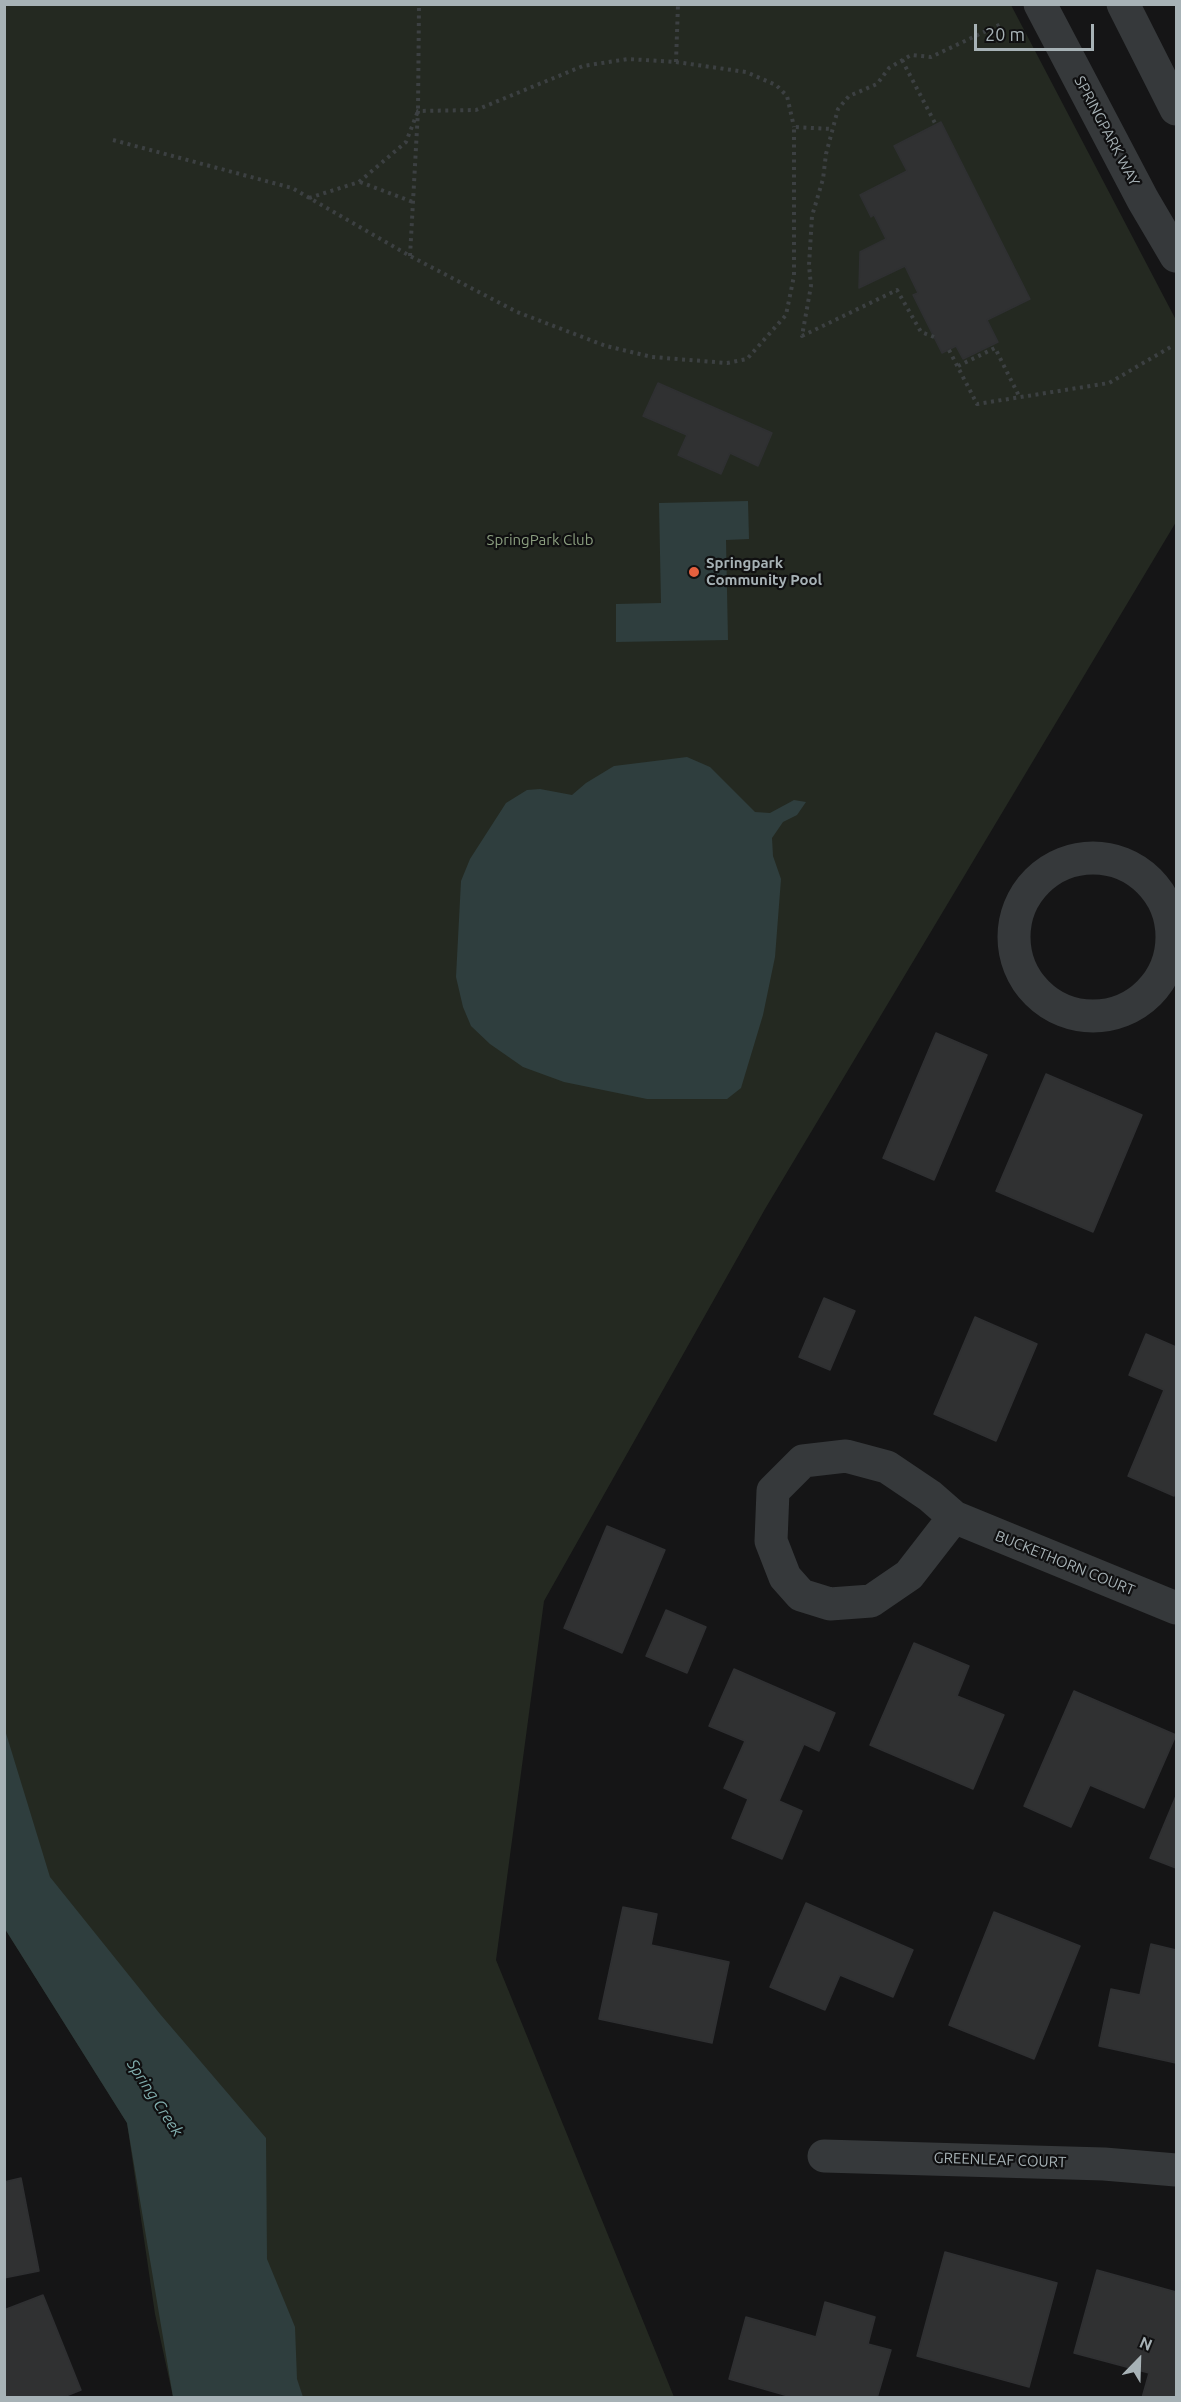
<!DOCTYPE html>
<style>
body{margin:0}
#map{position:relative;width:1181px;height:2402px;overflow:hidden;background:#151516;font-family:Ubuntu,sans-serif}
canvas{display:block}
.frame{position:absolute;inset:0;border:6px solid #a7b2b6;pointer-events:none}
.north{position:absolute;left:1109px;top:2330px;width:60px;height:60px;-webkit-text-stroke:4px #101011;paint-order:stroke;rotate:23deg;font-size:16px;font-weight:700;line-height:24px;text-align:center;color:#a7b2b6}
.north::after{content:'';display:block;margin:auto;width:21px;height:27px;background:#a7b2b6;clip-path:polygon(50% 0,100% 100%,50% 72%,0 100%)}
.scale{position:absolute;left:974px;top:24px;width:120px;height:27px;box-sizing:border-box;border:3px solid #a7b2b6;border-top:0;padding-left:8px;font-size:18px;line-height:21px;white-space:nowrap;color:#a7b2b6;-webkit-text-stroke:4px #101011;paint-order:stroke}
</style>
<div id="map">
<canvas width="1181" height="2402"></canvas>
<div class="frame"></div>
<div class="north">N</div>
<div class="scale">20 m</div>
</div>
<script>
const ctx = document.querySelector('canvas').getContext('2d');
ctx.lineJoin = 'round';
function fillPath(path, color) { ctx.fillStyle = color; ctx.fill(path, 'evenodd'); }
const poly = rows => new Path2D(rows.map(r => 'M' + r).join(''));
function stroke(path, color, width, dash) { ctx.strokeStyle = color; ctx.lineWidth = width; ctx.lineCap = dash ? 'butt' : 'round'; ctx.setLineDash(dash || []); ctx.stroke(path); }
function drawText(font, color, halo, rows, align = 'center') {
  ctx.font = font + ' Ubuntu,sans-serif'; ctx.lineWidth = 4.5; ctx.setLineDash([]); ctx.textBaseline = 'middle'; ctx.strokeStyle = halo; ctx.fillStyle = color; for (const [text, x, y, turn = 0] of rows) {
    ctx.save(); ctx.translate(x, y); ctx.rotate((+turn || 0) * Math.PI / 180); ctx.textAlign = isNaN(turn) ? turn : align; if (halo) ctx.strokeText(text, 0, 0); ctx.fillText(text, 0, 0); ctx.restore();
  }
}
const green = poly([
 [5,5,1011,5,1176,320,1176,522,765,1209,544,1601,496,1960,674,2397,173,2397,155,2314,127,2123,5,1929]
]);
const water = poly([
 [748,501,749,539,726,540,728,640,616,642,616,604,661,603,659,503],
 [687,757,710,767,755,812,770,813,794,800,806,802,797,815,783,822,772,838,773,856,781,879,775,957,763,1015,741,1088,727,1099,647,1099,564,1082,523,1067,490,1044,471,1026,463,1007,456,977,461,881,470,859,506,803,527,790,540,789,572,795,586,783,614,766],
 [5,1730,50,1877,160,2014,266,2138,267,2259,295,2327,297,2379,303,2397,173,2397,127,2123,5,1929]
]);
const building = poly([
 [941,122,1030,299,987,320,998,342,963,359,956,346,942,353,913,295,918,293,905,266,859,288,860,252,886,239,874,215,871,217,860,195,907,171,894,146,941,122],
 [658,383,772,433,758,466,730,453,721,474,678,455,687,435,643,416,658,383],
 [936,1033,987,1055,934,1180,883,1158,936,1033],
 [1046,1074,1142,1115,1093,1232,996,1191,1046,1074],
 [824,1298,855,1311,830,1370,799,1357,824,1298],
 [975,1317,1037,1344,996,1441,934,1414,975,1317],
 [1146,1334,1176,1347,1176,1489,1174,1496,1128,1476,1164,1390,1129,1375,1146,1334],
 [607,1526,665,1550,622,1653,564,1628,607,1526],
 [666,1610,706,1627,687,1673,646,1656,666,1610],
 [914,1643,969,1666,957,1696,1004,1715,973,1789,870,1745,914,1643],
 [734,1669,835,1713,819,1751,804,1744,779,1801,802,1811,782,1859,732,1838,748,1799,724,1788,745,1741,709,1726,734,1669],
 [1074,1691,1176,1735,1144,1808,1090,1785,1071,1827,1024,1806,1074,1691],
 [1176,1796,1176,1868,1150,1858,1176,1796],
 [806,1903,913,1950,893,1997,840,1975,825,2010,770,1987,806,1903],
 [623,1907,657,1914,651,1945,729,1962,712,2043,599,2019,623,1907],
 [994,1912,1080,1946,1034,2059,949,2025,994,1912],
 [1151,1944,1176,1950,1176,2063,1099,2046,1111,1989,1140,1995,1151,1944],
 [21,2178,39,2271,4,2278,4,2182,21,2178],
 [945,2252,1057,2283,1029,2387,917,2356,945,2252],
 [1097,2270,1176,2292,1176,2398,1142,2398,1149,2373,1074,2353,1097,2270],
 [43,2295,81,2390,61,2398,4,2398,4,2310,43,2295],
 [825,2302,875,2317,868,2344,891,2350,877,2398,795,2398,729,2379,746,2317,816,2337,825,2302]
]);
const path = poly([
 [902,60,936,125],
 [676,62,678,4],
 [113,140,292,188,410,256,517,312,606,346,652,357,727,363,747,359,786,315,794,276,794,127,832,129],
 [360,182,413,202],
 [309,198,359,182,406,142,418,111,419,4],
 [410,256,418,111,476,110,583,66,628,59,676,62,746,72,776,85,787,96,794,127],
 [934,337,921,332,897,290,802,336,811,286,809,265,812,216,823,179,826,154,838,109,849,96,877,84,889,68,911,55,931,57,1003,23],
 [949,350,977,404,1109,383,1174,345],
 [958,366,995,348,1019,396]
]);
const minor = poly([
 [1040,4,1143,200,1176,256],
 [1123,4,1176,109],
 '1014 937a79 79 0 1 1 158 0a79 79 0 1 1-158 0Z',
 [846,1456,887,1467,930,1496,954,1517,909,1575,871,1601,830,1604,801,1595,785,1577,771,1541,773,1491,803,1461,846,1456],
 [954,1517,1176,1608],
 [824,2156,1104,2164,1176,2170]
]);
const markers = [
 [694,572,6,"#e5603e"]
];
const streetNames = [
 ["SPRINGPARK WAY",1107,131,62],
 ["BUCKETHORN COURT",1065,1563,22],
 ["GREENLEAF COURT",1000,2160,2]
];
const parkNames = [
 ["SpringPark Club",540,540]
];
const poiNames = [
 ["Springpark",706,563],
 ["Community Pool",706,580]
];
const waterNames = [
 ["Spring Creek",155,2098,57]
];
fillPath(green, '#242921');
fillPath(water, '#2f3e3e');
fillPath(building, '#303132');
stroke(building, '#2f3032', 1.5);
stroke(path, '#3c4042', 4, [3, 4.5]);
stroke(minor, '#36393b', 33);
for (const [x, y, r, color] of markers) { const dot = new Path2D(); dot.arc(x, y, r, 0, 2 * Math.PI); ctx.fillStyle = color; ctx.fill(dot); stroke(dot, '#101011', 2); }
drawText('15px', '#a7b2b6', '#101011', streetNames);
drawText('15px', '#8c9f80', '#101011', parkNames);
drawText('bold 15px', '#a7b2b6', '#101011', poiNames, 'left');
drawText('italic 16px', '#81aeae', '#101011', waterNames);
</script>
